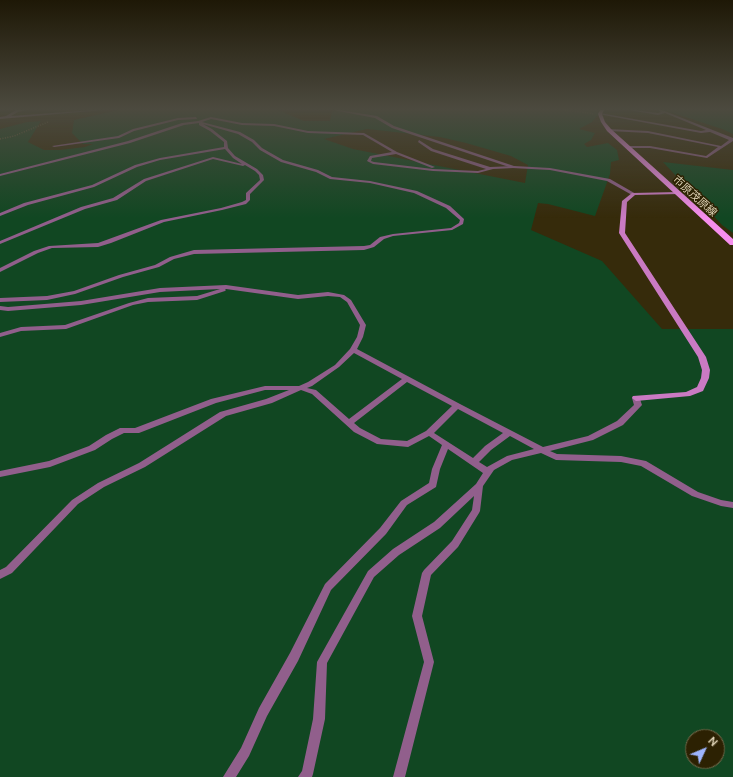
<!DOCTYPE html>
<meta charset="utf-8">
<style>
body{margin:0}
#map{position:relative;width:733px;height:777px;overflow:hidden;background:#362b0b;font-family:Ubuntu,sans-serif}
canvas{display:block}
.north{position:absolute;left:685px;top:729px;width:40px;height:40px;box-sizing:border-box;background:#2c2102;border:1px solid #73684a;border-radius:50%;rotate:46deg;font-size:11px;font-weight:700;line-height:16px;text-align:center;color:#ded3b6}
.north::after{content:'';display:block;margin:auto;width:14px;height:18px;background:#9db4fd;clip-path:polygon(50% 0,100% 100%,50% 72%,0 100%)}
</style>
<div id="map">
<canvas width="733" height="777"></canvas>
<div class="north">N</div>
</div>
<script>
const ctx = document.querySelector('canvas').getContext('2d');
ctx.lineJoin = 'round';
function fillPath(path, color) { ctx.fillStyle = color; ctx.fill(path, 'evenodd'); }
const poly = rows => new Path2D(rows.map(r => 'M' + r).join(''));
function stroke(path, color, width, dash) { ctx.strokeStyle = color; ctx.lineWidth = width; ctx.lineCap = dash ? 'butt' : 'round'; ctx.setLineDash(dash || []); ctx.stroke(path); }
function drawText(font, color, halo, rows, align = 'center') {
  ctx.font = font + ' Ubuntu,"Noto Sans JP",sans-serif'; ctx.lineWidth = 3; ctx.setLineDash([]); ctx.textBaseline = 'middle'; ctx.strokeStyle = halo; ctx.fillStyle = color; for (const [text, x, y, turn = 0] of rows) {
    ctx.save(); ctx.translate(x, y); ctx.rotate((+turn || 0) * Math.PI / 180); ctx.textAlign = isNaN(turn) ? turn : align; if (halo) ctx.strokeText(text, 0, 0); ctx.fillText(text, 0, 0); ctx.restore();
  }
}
const green = poly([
 [118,110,278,110,304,121,330,121,332,112,339,110,597,110,600,113,592,122,579,129,595,133,591,140,584,144,587,147,608,143,617,150,619,160,611,162,610,174,595,216,548,204,538,203,531,230,602,261,662,329,733,329,733,777,0,777,0,129,27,122,41,121,28,142,44,150,60,150,85,147,93,144,83,144,72,133,74,120],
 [367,129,440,137,466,143,511,156,528,165,525,183,353,149,324,139],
 [693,737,717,737,717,761,693,761],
 [664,110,733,110,733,134,722,129],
 [663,162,733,170,733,233,722,225]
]);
const path = poly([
 [565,110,595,114],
 [0,139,14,136,48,122]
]);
const lane = poly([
 [196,117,197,119,178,120,134,131,119,138,54,147,52,146,118,136,133,129,178,118,196,117],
 [211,117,242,123,274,124,308,131,364,133,397,152,435,167,432,168,396,154,372,158,371,161,374,162,433,169,478,171,486,169,431,151,418,142,419,140,433,149,490,167,514,166,516,167,514,168,493,169,478,173,433,171,373,164,367,161,370,156,392,152,363,135,308,133,274,126,242,125,211,119,202,122,240,132,254,140,262,148,283,160,318,170,332,177,370,181,417,191,450,206,464,219,463,224,452,230,393,236,384,239,374,247,364,250,194,254,174,259,159,267,123,277,75,294,47,300,0,302,0,298,47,296,74,291,119,275,155,265,170,257,194,250,364,246,370,245,380,237,393,234,451,228,459,223,460,220,446,208,414,193,370,183,330,179,316,172,281,162,260,150,252,142,238,134,203,124,212,129,227,141,228,148,235,156,257,169,263,175,264,180,250,194,250,200,246,204,222,210,164,222,111,243,98,247,52,248,38,253,0,272,0,268,34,251,49,246,98,243,161,220,221,208,242,202,246,200,246,193,260,180,259,175,255,171,245,165,243,166,213,159,146,181,117,200,85,209,0,244,0,241,81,207,113,198,144,179,213,157,242,164,233,158,225,149,160,160,137,167,94,187,28,205,0,216,0,213,24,203,92,185,135,165,160,158,224,147,224,142,210,131,199,125,199,123,184,125,130,143,0,176,0,174,128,141,182,123,198,121,211,117],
 [226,285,298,295,328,292,344,295,351,300,366,325,363,337,357,349,460,404,543,447,588,436,617,421,634,405,632,398,633,396,639,396,642,405,623,425,593,440,550,451,557,454,621,456,646,461,698,492,721,500,733,502,733,508,721,506,692,496,641,466,621,462,556,460,541,453,512,460,494,470,483,486,480,511,479,513,458,547,431,575,422,616,434,662,405,777,393,777,424,662,412,616,422,573,424,570,452,541,472,510,474,496,440,528,399,555,374,577,327,663,325,719,313,774,312,777,298,777,302,771,313,719,317,662,368,571,393,549,434,522,476,484,483,473,448,449,440,469,436,487,407,505,386,534,331,590,298,661,267,716,249,756,236,777,223,777,241,748,259,708,290,653,325,584,380,528,401,501,429,483,432,469,442,445,429,436,408,447,377,444,354,432,312,394,301,390,272,403,226,416,145,467,104,487,78,504,12,573,0,579,0,570,6,567,72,500,98,483,139,463,220,412,266,399,289,390,265,390,216,403,139,433,124,433,112,439,95,450,50,467,0,477,0,471,49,461,89,446,106,435,120,428,135,428,211,399,265,386,299,386,308,382,335,365,350,349,357,337,360,325,347,302,340,297,328,296,298,299,226,289,225,289,226,290,225,291,197,300,148,302,133,305,66,329,21,331,0,337,0,333,21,327,65,325,129,303,148,298,197,296,220,289,160,292,81,305,8,311,0,310,0,306,8,307,81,301,160,288,226,285],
 [354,353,402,379,349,419,316,390,307,388,312,386,339,367,354,353],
 [407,382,452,406,426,431,407,441,381,439,360,428,354,423,407,382],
 [458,409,503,433,485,446,473,458,434,433,458,409],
 [510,436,534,449,507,456,487,467,479,462,491,450,510,436]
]);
const street = poly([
 [16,110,26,110,18,112,11,116,93,110,103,110,0,119,0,117,6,116,16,110],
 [333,110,339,110,377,116,394,126,514,166,550,168,610,179,636,194,632,195,607,181,550,170,512,168,392,128,375,118,333,110],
 [629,110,635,110,658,113,661,112,658,110,662,110,733,138,733,141,707,158,650,148,627,148,627,146,650,146,706,156,718,147,648,133,609,131,608,129,648,131,721,146,729,140,710,132,701,133,598,114,600,113,701,131,706,130,665,113,658,115,629,110]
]);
const secondary = poly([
 [677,192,679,192,679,194,635,195,627,202,625,233,706,357,710,370,709,378,703,391,690,396,636,401,632,398,633,396,686,392,697,387,701,378,702,370,698,357,619,233,622,201,632,193,677,192]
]);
const primary = poly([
 [600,110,604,110,602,114,605,122,611,129,733,239,733,245,730,245,607,131,601,122,598,114,600,110]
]);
const farStreetnames = [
 ["市原茂原線",695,196,42]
];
fillPath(green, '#114722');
stroke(path, '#6e6344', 1.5, [1, 1.5]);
fillPath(lane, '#915f8c');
fillPath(street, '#915f8c');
fillPath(secondary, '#ca7ac3');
fillPath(primary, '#f58eed');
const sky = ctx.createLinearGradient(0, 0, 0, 218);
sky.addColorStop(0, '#1e1806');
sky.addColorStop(0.5, '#4c4a3f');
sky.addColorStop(1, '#4c4a3f00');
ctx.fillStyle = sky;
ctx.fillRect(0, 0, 733, 218);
drawText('11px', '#ded3b6', '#2c2102', farStreetnames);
</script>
